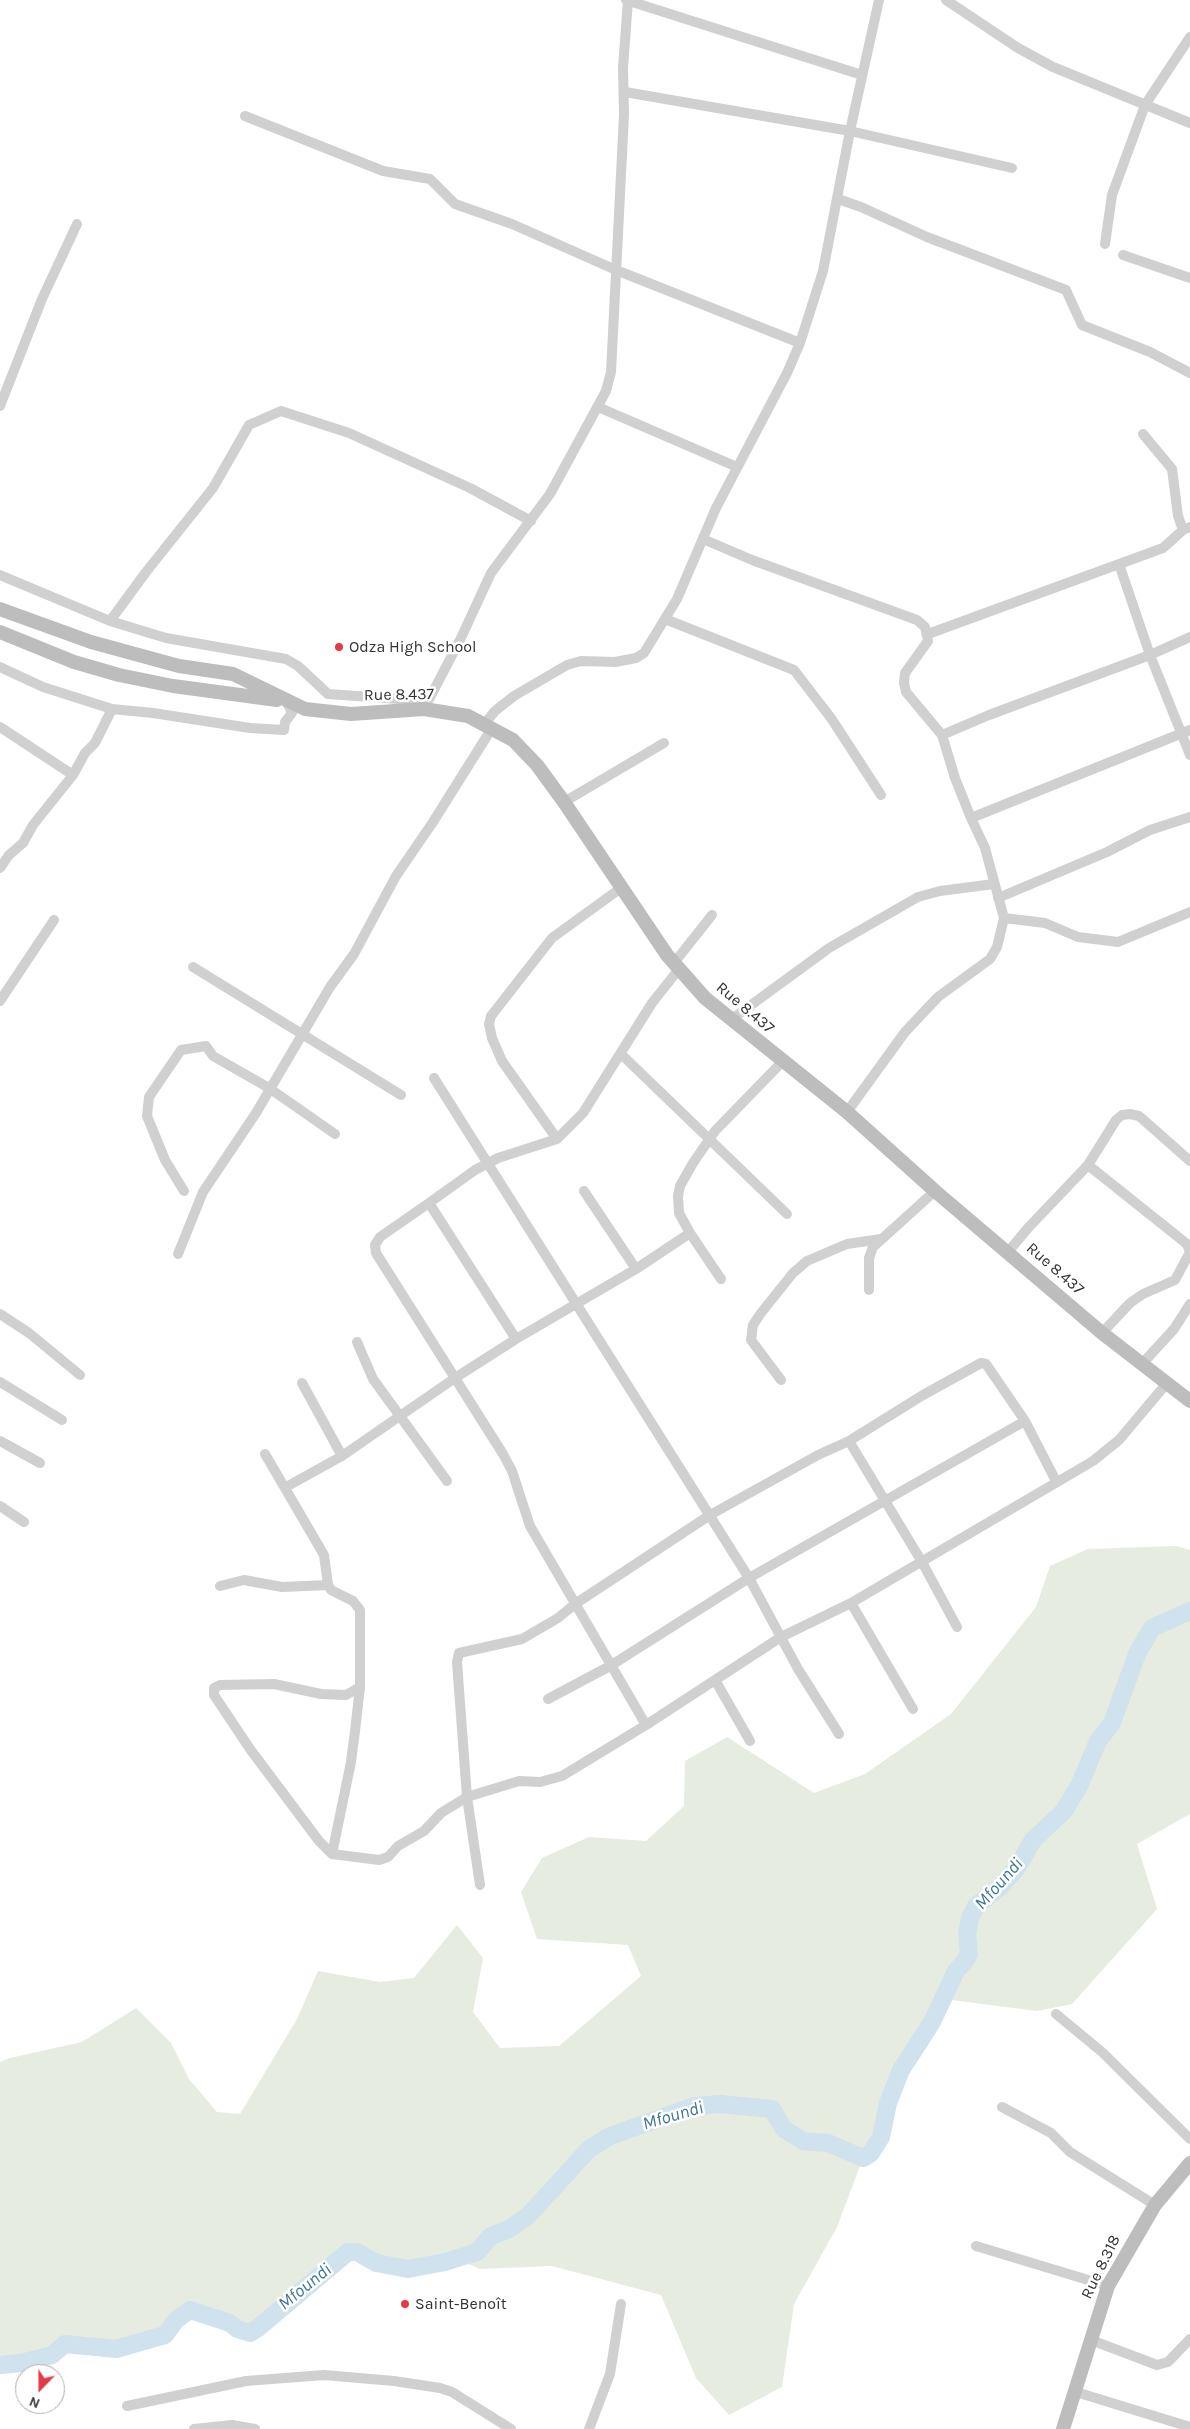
<!DOCTYPE html>
<meta charset="utf-8">
<style>
body{margin:0}
#map{position:relative;width:1190px;height:2429px;overflow:hidden;background:#fff;font-family:Karla,sans-serif}
canvas{display:block}
.north{position:absolute;left:15px;top:2364px;width:50px;height:50px;box-sizing:border-box;background:#fff;border:1px solid #adadad;border-radius:50%;rotate:202deg;font-size:14px;font-weight:700;line-height:20px;text-align:center;color:#333}
.north::after{content:'';display:block;margin:auto;width:18px;height:22px;background:#e63946;clip-path:polygon(50% 0,100% 100%,50% 72%,0 100%)}
</style>
<div id="map">
<canvas width="1190" height="2429"></canvas>
<div class="north">N</div>
</div>
<script>
const ctx = document.querySelector('canvas').getContext('2d');
ctx.lineJoin = 'round';
function fillPath(path, color) { ctx.fillStyle = color; ctx.fill(path, 'evenodd'); }
const poly = rows => new Path2D(rows.map(r => 'M' + r).join(''));
function stroke(path, color, width, dash) { ctx.strokeStyle = color; ctx.lineWidth = width; ctx.lineCap = dash ? 'butt' : 'round'; ctx.setLineDash(dash || []); ctx.stroke(path); }
function drawText(font, color, halo, rows, align = 'center') {
  ctx.font = font + ' Karla,sans-serif'; ctx.lineWidth = 5; ctx.setLineDash([]); ctx.textBaseline = 'middle'; ctx.strokeStyle = halo; ctx.fillStyle = color; for (const [text, x, y, turn = 0] of rows) {
    ctx.save(); ctx.translate(x, y); ctx.rotate((+turn || 0) * Math.PI / 180); ctx.textAlign = isNaN(turn) ? turn : align; if (halo) ctx.strokeText(text, 0, 0); ctx.fillText(text, 0, 0); ctx.restore();
  }
}
const green = poly([
 [1177,1546,1190,1550,1190,1814,1137,1844,1157,1909,1072,2004,1037,2011,944,1999,901,2070,888,2103,881,2137,871,2153,863,2158,837,2227,794,2304,782,2387,729,2415,696,2378,661,2295,552,2266,480,2269,454,2258,445,2262,408,2269,376,2263,357,2252,348,2252,342,2255,289,2303,250,2333,237,2329,230,2323,190,2310,176,2320,165,2335,116,2349,65,2344,0,2373,0,2062,10,2058,82,2042,136,2008,171,2043,189,2079,217,2112,240,2114,297,2019,318,1971,380,1982,414,1978,457,1925,483,1958,473,2012,500,2048,559,2046,641,1976,628,1945,537,1939,521,1892,542,1858,589,1837,646,1841,684,1806,685,1761,727,1737,814,1793,865,1774,951,1714,1036,1607,1050,1566,1088,1549]
]);
const river = poly([
 [0,2365,21,2363,52,2355,65,2344,116,2349,165,2335,176,2320,190,2310,230,2323,237,2329,250,2333,258,2328,348,2252,357,2252,376,2263,408,2269,445,2262,477,2252,491,2236,509,2229,528,2216,589,2149,610,2136,695,2106,720,2104,772,2109,784,2129,803,2141,828,2143,863,2158,871,2153,881,2137,888,2103,901,2070,932,2022,956,1971,965,1961,969,1954,967,1933,970,1918,976,1906,1000,1887,1017,1868,1033,1840,1064,1811,1079,1786,1098,1741,1112,1723,1137,1654,1152,1628,1190,1611]
]);
const minor = poly([
 [626,0,862,75],
 [946,0,1018,48,1053,67,1190,123],
 [625,92,850,131,1012,168],
 [245,116,383,171,430,179,455,204,512,224,616,270,800,343],
 [838,199,861,207,927,237,1066,290,1082,325,1150,352,1190,373],
 [1105,244,1112,195,1145,105,1190,37],
 [1123,255,1190,278],
 [0,406,42,299,77,224],
 [598,407,737,467],
 [1143,434,1172,469,1178,516,1183,530],
 [703,539,752,560,917,620,925,627,928,641,905,673,904,683,906,692,942,735,955,778,971,818],
 [1119,564,1150,655,1190,755],
 [0,575,110,621,166,638,286,659,298,666,328,694,399,699,424,709,461,638,491,573,550,494,606,391,611,372,624,115,623,68,628,0],
 [665,619,794,670,831,718,881,795],
 [110,621,146,572,213,488,249,425,281,411,349,433,470,488,531,521],
 [928,634,1163,548,1183,530,1190,527],
 [0,667,43,687,112,709,153,713,250,728,284,730,285,722,292,713,287,702],
 [485,723,495,711,514,696,567,665,581,661,615,662,636,658,644,653,677,599,716,508,787,373,800,343,823,271,850,131,879,0],
 [0,727,73,775],
 [942,735,989,715,1150,655,1190,637],
 [564,802,664,743],
 [0,868,9,855,23,843,33,825,73,775,85,753,95,743,112,709],
 [998,898,1107,852,1150,830,1190,817],
 [1004,918,1045,923,1078,937,1118,942,1190,912],
 [674,963,712,915],
 [193,967,401,1095],
 [0,1001,54,920],
 [732,1019,829,948,918,897,940,891,994,884],
 [621,1054,787,1214],
 [434,1078,749,1578,798,1669,839,1734],
 [847,1112,905,1032,938,997,990,959,997,947,1004,918,985,848,971,818,1190,730],
 [557,1139,502,1061,492,1038,489,1024,491,1016,552,938,621,888],
 [1088,1165,1187,1244,1190,1252,1175,1280,1143,1294,1130,1303,1102,1333],
 [184,1191,165,1160,147,1116,149,1097,181,1050,206,1046,213,1056,269,1088,335,1134],
 [584,1191,636,1269],
 [429,1203,380,1237,375,1245,376,1253,503,1454,512,1471,530,1526,646,1725],
 [690,1233,721,1279],
 [1008,1252,1028,1228,1088,1165,1116,1120,1122,1115,1130,1114,1139,1116,1190,1161],
 [178,1254,203,1192,256,1113,330,987,354,954,396,876,433,822,492,728],
 [869,1290,869,1258,873,1247,935,1191],
 [0,1314,29,1333,80,1375],
 [516,1339,429,1203,475,1170,498,1158,557,1139,583,1113,652,1003,679,969],
 [357,1342,373,1379,447,1481],
 [1141,1365,1174,1329,1190,1304],
 [781,1380,751,1340,753,1325,761,1313,793,1273,807,1261,847,1244,881,1239],
 [0,1382,62,1420],
 [302,1383,342,1456],
 [0,1441,40,1463],
 [849,1441,922,1562,957,1627],
 [265,1454,324,1555,328,1585,331,1590,353,1601,360,1610,360,1687,355,1731,351,1762,332,1854],
 [286,1487,342,1456,455,1378,516,1339,636,1269,690,1233,679,1213,678,1196,680,1186,693,1163,715,1131,783,1061],
 [0,1506,24,1522],
 [220,1586,244,1580,282,1587,328,1585],
 [851,1603,913,1709],
 [715,1680,750,1741],
 [360,1687,346,1695,321,1694,274,1684,220,1685,214,1688,214,1695,250,1749,319,1841,332,1854,379,1860,388,1857,398,1846,424,1831,441,1813,467,1797,519,1781,540,1782,562,1776,646,1725,781,1637,851,1603,1093,1461,1119,1440,1167,1383],
 [548,1699,610,1666,749,1578,1025,1421],
 [480,1885,467,1797,457,1662,459,1653,522,1639,558,1618,575,1604,710,1515,818,1455,849,1441,923,1395,981,1363,986,1364,1025,1421,1056,1481],
 [1056,2014,1102,2052,1190,2139],
 [1002,2107,1051,2133,1070,2152,1155,2205],
 [976,2246,1108,2286],
 [1091,2340,1157,2365,1168,2362,1190,2339],
 [1076,2392,1190,2427],
 [127,2406,246,2381,324,2375,394,2381,440,2388,452,2392,511,2429],
 [194,2429,232,2425,255,2429],
 [589,2429,610,2374,621,2304]
]);
const secondary = poly([
 [0,609,91,642,179,666,233,674,305,709,351,714,424,709,468,716,513,740,537,765,564,802,667,955,705,998,847,1112,935,1191,1102,1333,1190,1401],
 [0,632,74,662,119,675,173,686,277,700],
 [1063,2429,1108,2286,1155,2205,1190,2163]
]);
const markers = [
 [339,647,5,"#e63946"],
 [405,2304,5,"#e63946"]
];
const poiNames = [
 ["Odza High School",349,647],
 ["Saint-Benoît",415,2304]
];
const streetNames = [
 ["Rue 8.437",399,695,-1],
 ["Rue 8.437",745,1008,40],
 ["Rue 8.437",1055,1269,41],
 ["Rue 8.318",1101,2267,-64]
];
const waterNames = [
 ["Mfoundi",999,1884,-48],
 ["Mfoundi",673,2116,-16],
 ["Mfoundi",305,2287,-39]
];
fillPath(green, '#e6ecdf');
stroke(river, '#cfe2ee', 18);
stroke(minor, '#d0d0d0', 10);
stroke(secondary, '#bdbdbd', 14);
for (const [x, y, r, color] of markers) { const dot = new Path2D(); dot.arc(x, y, r, 0, 2 * Math.PI); ctx.fillStyle = color; ctx.fill(dot); stroke(dot, '#fff', 2); }
drawText('16px', '#333', '#fff', poiNames, 'left');
drawText('16px', '#333', '#fff', streetNames);
drawText('italic 18px', '#3f7597', '#fff', waterNames);
</script>
